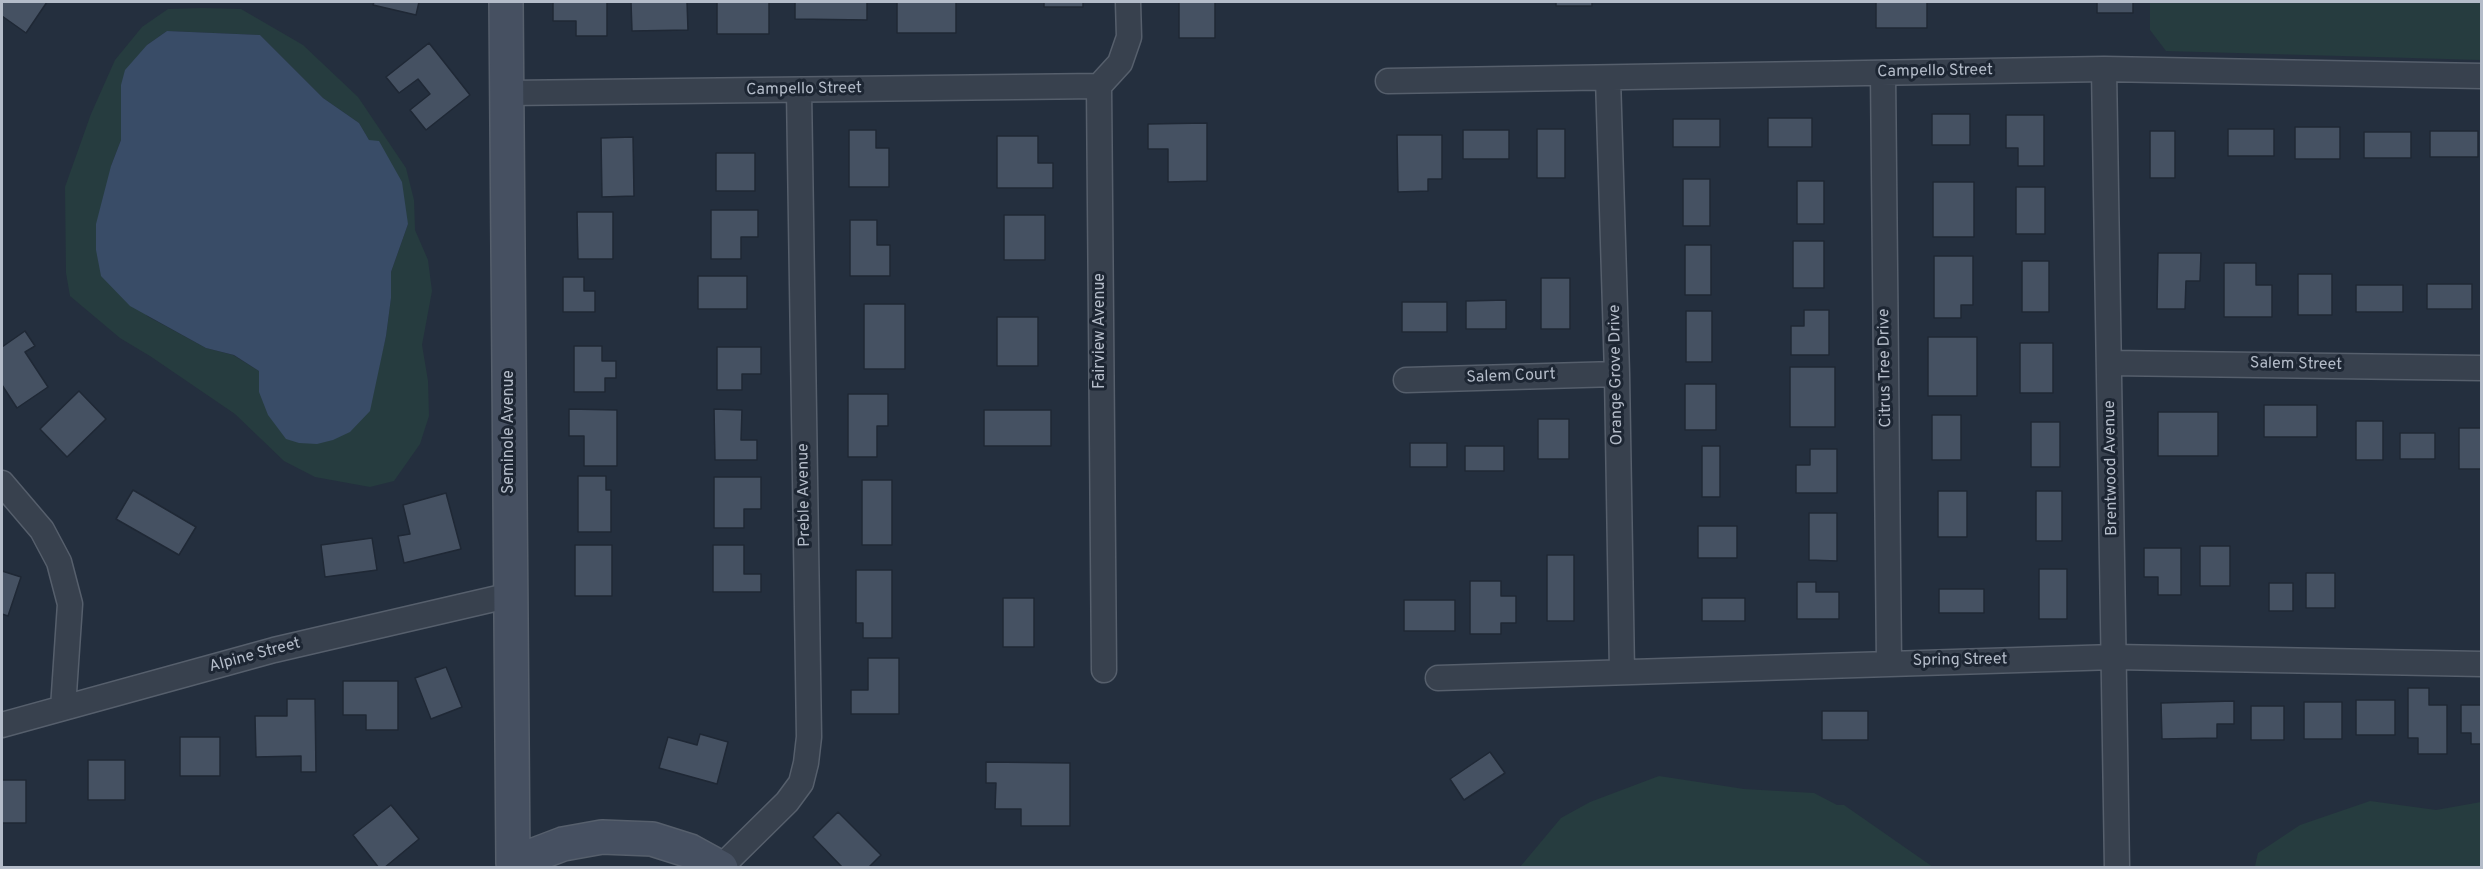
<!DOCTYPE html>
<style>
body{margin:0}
#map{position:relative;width:2483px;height:869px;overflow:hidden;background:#242f3e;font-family:Overpass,sans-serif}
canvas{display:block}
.frame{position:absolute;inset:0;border:3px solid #b4bcc9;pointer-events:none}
</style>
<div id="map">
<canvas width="2483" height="869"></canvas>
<div class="frame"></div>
</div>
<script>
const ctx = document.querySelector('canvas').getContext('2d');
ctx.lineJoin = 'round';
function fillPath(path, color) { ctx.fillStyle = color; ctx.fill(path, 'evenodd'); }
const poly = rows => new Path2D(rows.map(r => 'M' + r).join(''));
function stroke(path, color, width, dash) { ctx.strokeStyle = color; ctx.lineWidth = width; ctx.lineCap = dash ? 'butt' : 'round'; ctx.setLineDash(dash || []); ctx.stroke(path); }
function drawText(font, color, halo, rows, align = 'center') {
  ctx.font = font + ' Overpass,sans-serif'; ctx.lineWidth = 6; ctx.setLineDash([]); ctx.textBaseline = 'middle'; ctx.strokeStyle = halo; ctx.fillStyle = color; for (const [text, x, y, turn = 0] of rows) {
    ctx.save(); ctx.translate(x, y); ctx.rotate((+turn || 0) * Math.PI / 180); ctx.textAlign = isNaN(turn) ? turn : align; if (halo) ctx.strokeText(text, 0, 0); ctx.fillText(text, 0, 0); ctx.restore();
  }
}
const green = poly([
 [2150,2,2481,2,2481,60,2166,51,2150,30],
 [202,8,241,9,303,45,358,97,406,168,414,200,415,230,428,260,432,291,422,345,428,381,429,416,420,444,394,481,370,487,315,477,284,461,235,414,150,356,120,338,70,296,66,273,65,187,91,114,115,60,142,27,168,9],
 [167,31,260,35,323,98,359,123,369,140,408,224,391,272,391,298,386,336,378,368,259,392,259,371,233,355,206,348,147,316,111,166,121,140,147,45],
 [1659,776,1744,789,1814,793,1837,805,1844,805,1933,867,1520,867,1561,818,1590,802],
 [2370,801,2436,810,2481,802,2481,867,2252,867,2255,866,2258,853,2300,825]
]);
const water = poly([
 [167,31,260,35,323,98,359,123,369,140,379,141,402,182,408,224,391,272,391,298,386,336,370,411,350,432,333,440,317,444,299,443,286,439,268,415,259,392,259,371,234,355,206,348,130,306,101,276,96,250,96,224,111,166,121,140,121,85,125,70,147,45]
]);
const building = poly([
 [2,2,47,2,26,33,2,16,2,2],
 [374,2,419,2,416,15,373,5,374,2],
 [553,2,607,2,607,36,576,36,576,21,553,21,553,2],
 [631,2,687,2,688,30,632,31,631,2],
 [717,2,769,2,769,34,717,34,717,2],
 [795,2,867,2,867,20,795,19,795,2],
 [897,2,956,2,956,33,897,33,897,2],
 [1044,2,1083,2,1083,7,1044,7,1044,2],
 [1179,2,1215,2,1215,38,1179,38,1179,2],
 [1556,2,1592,2,1592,6,1556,6,1556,2],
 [1876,2,1927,2,1927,28,1876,28,1876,2],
 [2097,2,2133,2,2133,13,2097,13,2097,2],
 [429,43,470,95,426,130,410,110,430,94,418,79,399,93,386,77,429,43],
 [1932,114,1970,114,1970,145,1932,145,1932,114],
 [2006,115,2044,115,2044,166,2018,166,2018,148,2006,148,2006,115],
 [1768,118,1812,118,1812,147,1768,147,1768,118],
 [1673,119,1720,119,1720,147,1673,147,1673,119],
 [1207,123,1207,181,1168,182,1168,149,1148,149,1148,124,1207,123],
 [2295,127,2340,127,2340,159,2295,159,2295,127],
 [1537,129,1565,129,1565,178,1537,178,1537,129],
 [2228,129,2274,129,2274,156,2228,156,2228,129],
 [849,130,876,130,876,148,889,148,889,187,849,187,849,130],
 [1463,130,1509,130,1509,159,1463,159,1463,130],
 [2150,131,2175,131,2175,178,2150,178,2150,131],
 [2430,131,2478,131,2478,157,2430,157,2430,131],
 [2364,132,2411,132,2411,158,2364,158,2364,132],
 [1397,135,1442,135,1442,179,1428,179,1428,191,1398,192,1397,135],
 [997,136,1038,136,1038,163,1053,163,1053,188,997,188,997,136],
 [633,137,634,196,602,197,601,138,633,137],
 [716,153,755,153,755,191,716,191,716,153],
 [1683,179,1710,179,1710,226,1683,226,1683,179],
 [1797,181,1824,181,1824,224,1797,224,1797,181],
 [1933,182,1974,182,1974,237,1933,237,1933,182],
 [2016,187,2045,187,2045,234,2016,234,2016,187],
 [711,210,758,210,758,237,741,237,741,259,711,259,711,210],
 [577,212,613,212,613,259,578,259,577,212],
 [1004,215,1045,215,1045,260,1004,260,1004,215],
 [850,220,877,220,877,245,890,245,890,276,850,276,850,220],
 [1793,241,1824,241,1824,288,1793,288,1793,241],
 [1685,245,1711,245,1711,295,1685,295,1685,245],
 [2158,253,2201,253,2200,281,2186,281,2185,309,2157,309,2158,253],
 [1934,256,1973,256,1973,305,1961,305,1961,318,1934,318,1934,256],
 [2022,261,2049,261,2049,312,2022,312,2022,261],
 [2224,263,2256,263,2256,285,2272,285,2272,317,2224,317,2224,263],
 [2298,274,2332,274,2332,315,2298,315,2298,274],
 [698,276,747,276,747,309,698,309,698,276],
 [563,277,584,277,584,291,595,291,595,312,563,312,563,277],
 [1541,278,1570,278,1570,329,1541,329,1541,278],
 [2427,284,2472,284,2472,309,2427,309,2427,284],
 [2356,285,2403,285,2403,312,2356,312,2356,285],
 [1506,300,1506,329,1466,329,1466,301,1506,300],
 [1402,302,1447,302,1447,332,1402,332,1402,302],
 [864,304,905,304,905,369,864,369,864,304],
 [1804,310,1829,310,1829,355,1791,355,1791,326,1804,326,1804,310],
 [1686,311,1712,311,1712,362,1686,362,1686,311],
 [997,317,1038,317,1038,366,997,366,997,317],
 [25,331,35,346,25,352,48,387,17,408,2,385,2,347,25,331],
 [1928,337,1977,337,1977,396,1928,396,1928,337],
 [2020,343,2053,343,2053,393,2020,393,2020,343],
 [574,346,602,346,602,361,616,361,616,378,605,378,605,392,574,392,574,346],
 [717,347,761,347,761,374,742,374,742,390,717,390,717,347],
 [1790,367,1835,367,1835,427,1790,427,1790,367],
 [1685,384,1716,384,1716,430,1685,430,1685,384],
 [79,391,106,419,67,457,40,429,79,391],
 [848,394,888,394,888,426,877,426,877,457,848,457,848,394],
 [2264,405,2317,405,2317,437,2264,437,2264,405],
 [569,409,617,410,617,466,584,466,584,436,569,436,569,409],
 [714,409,742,410,741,440,757,440,757,460,715,460,714,409],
 [984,410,1051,410,1051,446,984,446,984,410],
 [2158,412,2218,412,2218,456,2158,456,2158,412],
 [1932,415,1961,415,1961,460,1932,460,1932,415],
 [1538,419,1569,419,1569,459,1538,459,1538,419],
 [2356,421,2383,421,2383,460,2356,460,2356,421],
 [2031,422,2060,422,2060,467,2031,467,2031,422],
 [2459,428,2482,428,2482,469,2459,469,2459,428],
 [2400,433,2435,433,2435,459,2400,459,2400,433],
 [1410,443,1447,443,1447,467,1410,467,1410,443],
 [1465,446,1504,446,1504,471,1465,471,1465,446],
 [1702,446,1720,446,1720,497,1702,497,1702,446],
 [1810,449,1837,449,1837,493,1796,493,1796,465,1810,465,1810,449],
 [578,476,606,476,606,490,611,490,611,532,578,532,578,476],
 [714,477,761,477,761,509,744,509,744,528,714,528,714,477],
 [862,480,892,480,892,545,862,545,862,480],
 [133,490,196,527,179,555,116,519,133,490],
 [1938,491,1967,491,1967,537,1938,537,1938,491],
 [2036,491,2062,491,2062,541,2036,541,2036,491],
 [446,493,461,549,404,563,398,536,410,534,403,505,446,493],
 [1809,513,1837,513,1837,561,1809,560,1809,513],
 [1698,526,1737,526,1737,558,1698,558,1698,526],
 [372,538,377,570,325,577,321,545,372,538],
 [575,545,612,545,612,596,575,596,575,545],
 [713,545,744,545,744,574,761,574,761,592,713,592,713,545],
 [2200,546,2230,546,2230,586,2200,586,2200,546],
 [2144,548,2181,548,2181,595,2158,595,2158,577,2144,577,2144,548],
 [1547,555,1574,555,1574,621,1547,621,1547,555],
 [2039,569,2067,569,2067,619,2039,619,2039,569],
 [856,570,892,570,892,638,863,638,863,623,856,623,856,570],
 [2,571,21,577,8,616,2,614,2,571],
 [2306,573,2335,573,2335,608,2306,608,2306,573],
 [1470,581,1501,581,1501,596,1516,596,1516,623,1501,623,1501,634,1470,634,1470,581],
 [1797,582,1816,582,1816,592,1839,592,1839,619,1797,619,1797,582],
 [2269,583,2293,583,2293,611,2269,611,2269,583],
 [1939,589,1984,589,1984,613,1939,613,1939,589],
 [1003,598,1034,598,1034,647,1003,647,1003,598],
 [1702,598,1745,598,1745,621,1702,621,1702,598],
 [1404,600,1455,600,1455,631,1404,631,1404,600],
 [868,658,899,658,899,714,851,714,851,690,868,690,868,658],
 [446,667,462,707,431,719,415,678,446,667],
 [343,681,398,681,398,730,366,730,366,715,343,715,343,681],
 [2408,688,2429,688,2429,705,2447,705,2447,754,2418,754,2418,738,2408,738,2408,688],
 [287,699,315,699,316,772,301,772,301,756,256,757,255,716,287,716,287,699],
 [2356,700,2395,700,2395,735,2356,735,2356,700],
 [2234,701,2234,724,2217,724,2217,738,2162,739,2161,703,2234,701],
 [2304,702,2342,702,2342,739,2304,739,2304,702],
 [2461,705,2482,705,2482,744,2471,744,2471,733,2461,733,2461,705],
 [2251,706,2284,706,2284,740,2251,740,2251,706],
 [1822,711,1868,711,1868,740,1822,740,1822,711],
 [700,734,728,742,717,784,659,768,668,737,697,745,700,734],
 [180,737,220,737,220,776,180,776,180,737],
 [1490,752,1505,773,1464,800,1450,779,1490,752],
 [88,760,125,760,125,800,88,800,88,760],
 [986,762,1070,763,1070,826,1021,826,1021,809,995,809,996,783,986,783,986,762],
 [2,780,26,780,26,823,2,823,2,780],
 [391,805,419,839,384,868,379,868,353,835,391,805],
 [838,812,881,855,868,868,843,868,813,837,838,812]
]);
const street = poly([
 [2104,69,2117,868],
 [1883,73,1889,663],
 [1608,78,1617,374,1622,672],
 [1388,81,2104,69,2482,76],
 [508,93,1099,86],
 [2110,363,2482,368],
 [1406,380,1617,374],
 [2,483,42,530,59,562,70,604,63,708],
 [1104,670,1099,86,1120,63,1129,37,1128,2],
 [1438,678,2115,657,2482,664],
 [2,725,274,650,511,595],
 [721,867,787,802,801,783,806,763,809,737,799,90]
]);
const secondary = poly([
 [506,2,513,863,563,844,602,837,652,839,690,851,721,868]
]);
const streetNames = [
 ["Campello Street",1935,72,-1],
 ["Campello Street",804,90,-1],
 ["Fairview Avenue",1101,331,-90],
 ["Salem Street",2296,365,1],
 ["Citrus Tree Drive",1886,368,-91],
 ["Orange Grove Drive",1617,375,-91],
 ["Salem Court",1511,377,-2],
 ["Seminole Avenue",510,432,-90],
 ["Brentwood Avenue",2112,468,-91],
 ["Preble Avenue",805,495,-91],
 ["Alpine Street",255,656,-15],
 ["Spring Street",1960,661,-1]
];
fillPath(green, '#263c3f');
fillPath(water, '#394c67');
fillPath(building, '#455162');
stroke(building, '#1f2835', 1.5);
stroke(street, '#565f6c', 27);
stroke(secondary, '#565f6c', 36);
stroke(street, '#38414e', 24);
stroke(secondary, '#465061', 33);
drawText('16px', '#b4bcc9', '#1d2633', streetNames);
</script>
